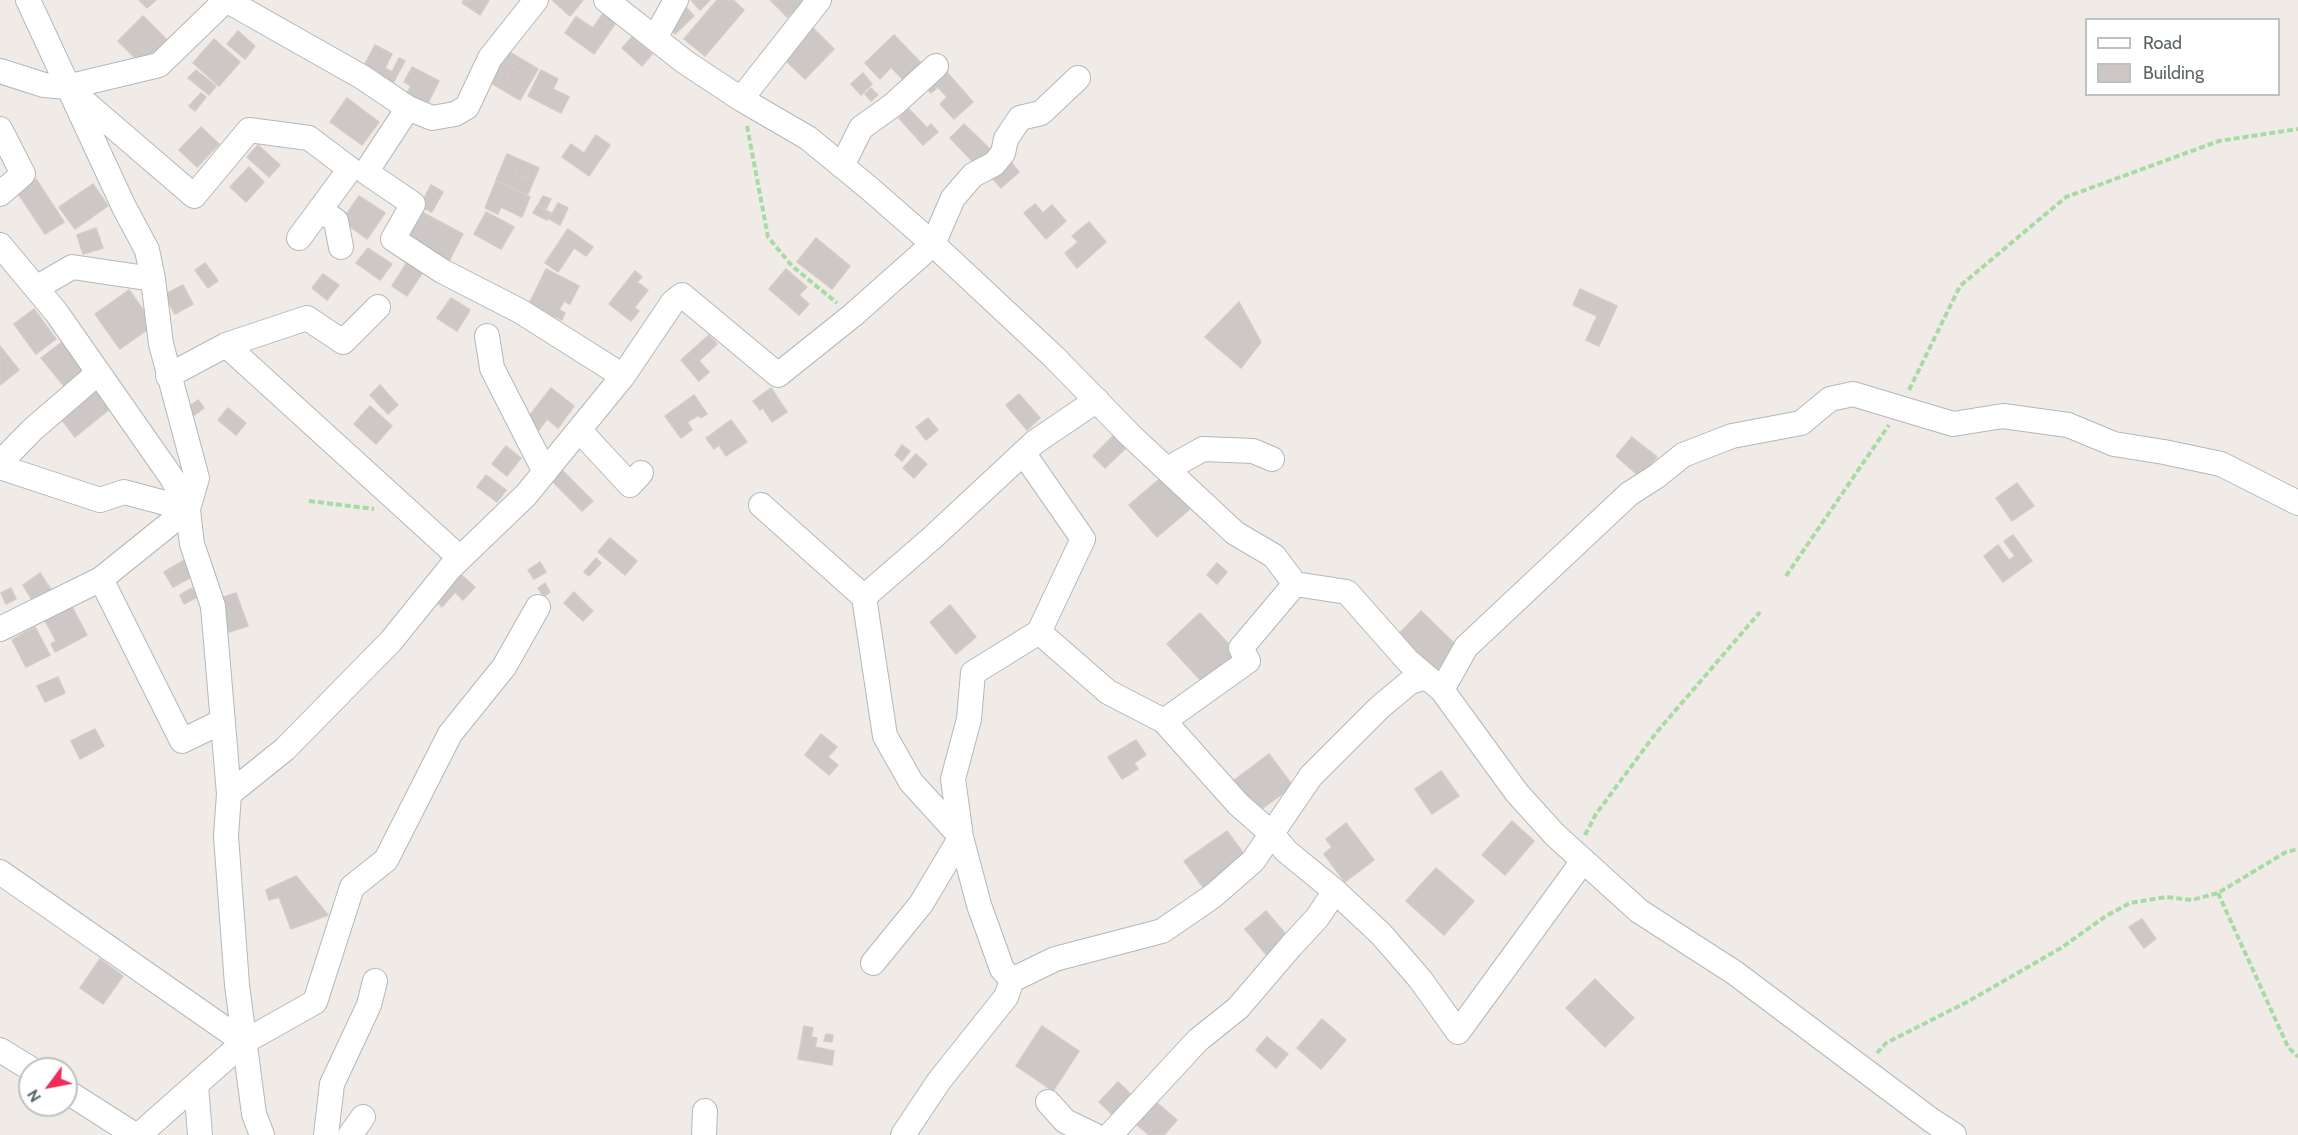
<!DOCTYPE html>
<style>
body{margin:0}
#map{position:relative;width:2298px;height:1135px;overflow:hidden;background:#f0ebe6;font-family:Cabin,sans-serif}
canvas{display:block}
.legend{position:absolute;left:2085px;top:18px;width:195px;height:78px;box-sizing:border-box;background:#fff;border:2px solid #bec1c2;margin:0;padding:8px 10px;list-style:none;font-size:18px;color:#5d6467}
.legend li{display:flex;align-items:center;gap:12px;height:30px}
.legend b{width:30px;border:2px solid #bec1c2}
.north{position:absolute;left:18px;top:1057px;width:60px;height:60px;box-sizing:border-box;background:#fff;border:2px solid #bec1c2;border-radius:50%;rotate:238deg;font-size:16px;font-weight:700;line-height:24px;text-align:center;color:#5d6467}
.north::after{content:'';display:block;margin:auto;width:21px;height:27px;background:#f02c58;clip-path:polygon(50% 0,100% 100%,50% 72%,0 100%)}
</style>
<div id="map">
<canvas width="2298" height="1135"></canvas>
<ul class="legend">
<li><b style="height:8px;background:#fff"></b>Road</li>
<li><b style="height:16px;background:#cdc8c5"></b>Building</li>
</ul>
<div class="north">N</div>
</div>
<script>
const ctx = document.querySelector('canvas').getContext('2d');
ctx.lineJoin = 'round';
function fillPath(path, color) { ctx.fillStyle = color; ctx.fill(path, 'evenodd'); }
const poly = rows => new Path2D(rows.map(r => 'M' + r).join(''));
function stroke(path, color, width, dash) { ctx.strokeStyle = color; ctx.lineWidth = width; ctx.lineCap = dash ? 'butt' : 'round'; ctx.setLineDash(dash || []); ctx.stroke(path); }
const building = poly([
 [139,0,156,0,147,8,139,0],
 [464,0,489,0,480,15,462,3,464,0],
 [552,0,583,0,570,16,552,0],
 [691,0,710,0,700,10,691,0],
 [717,0,733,0,744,10,705,56,684,39,717,0],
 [770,0,805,0,787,17,770,0],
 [685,6,694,16,675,34,666,24,685,6],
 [606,9,619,18,594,54,565,33,576,17,593,28,606,9],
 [143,16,167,40,142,65,118,41,143,16],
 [809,24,834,49,805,79,779,54,809,24],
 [238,31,255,46,245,59,227,44,238,31],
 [894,35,925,67,907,84,891,67,880,79,865,63,894,35],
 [632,37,652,54,642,66,622,48,632,37],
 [214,39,240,62,219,86,193,63,214,39],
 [375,45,392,54,385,68,392,72,399,58,405,61,391,87,361,71,375,45],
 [506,50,538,69,520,100,488,81,506,50],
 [512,67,520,72,515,82,506,76,512,67],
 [412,67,439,81,426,107,412,99,413,96,407,93,411,86,404,82,412,67],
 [512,67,520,72,515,82,506,76,512,67],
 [196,70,216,86,209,95,188,78,196,70],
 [541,70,558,79,553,89,569,97,561,113,528,96,541,70],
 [945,70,973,102,954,119,940,104,947,97,938,87,931,93,926,87,945,70],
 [863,73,872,84,861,95,851,84,863,73],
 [871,88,878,95,871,101,865,94,871,88],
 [201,93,206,97,195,111,189,106,201,93],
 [347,98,379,122,362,145,330,122,347,98],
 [909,109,927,128,931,124,938,132,923,145,899,118,909,109],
 [964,124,992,151,977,166,950,138,964,124],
 [201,127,219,144,197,167,179,150,201,127],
 [596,135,610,145,589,176,562,157,571,144,584,153,596,135],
 [258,145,280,165,269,177,247,157,258,145],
 [507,154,539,168,528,194,496,180,507,154],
 [517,167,529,172,526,180,514,175,517,167],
 [1011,162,1019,172,1001,188,992,178,1011,162],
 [249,167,264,182,246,202,230,187,249,167],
 [517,167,529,172,526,180,514,175,517,167],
 [36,179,64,222,45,234,17,192,36,179],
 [496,181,530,197,522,217,501,207,498,214,485,208,496,181],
 [93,184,108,206,75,229,59,207,93,184],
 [431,185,443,192,432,212,420,206,431,185],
 [359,196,385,213,367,239,342,221,359,196],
 [543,196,551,199,546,209,538,205,543,196],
 [558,203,568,208,560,225,549,219,558,203],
 [1035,204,1043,213,1052,205,1066,221,1046,239,1024,213,1035,204],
 [537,206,551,213,547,220,533,213,537,206],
 [416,209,463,234,449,261,402,237,416,209],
 [486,212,514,227,501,249,474,234,486,212],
 [1089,222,1106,242,1077,268,1065,253,1078,242,1072,236,1089,222],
 [96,228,103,248,83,254,77,235,96,228],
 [568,229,593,247,586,256,574,248,558,272,545,263,568,229],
 [816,238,850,266,832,289,797,262,816,238],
 [368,248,392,264,380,280,356,263,368,248],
 [413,253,429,263,407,296,392,286,413,253],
 [205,263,218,281,208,288,195,270,205,263],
 [546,269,579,286,570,304,564,301,559,310,565,313,562,320,529,304,546,269],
 [786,269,807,287,799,295,809,304,799,315,769,289,786,269],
 [635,271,642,277,637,282,648,290,634,308,639,311,631,321,609,304,635,271],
 [323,274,339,285,327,300,312,288,323,274],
 [183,285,193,304,175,314,164,295,183,285],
 [1580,289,1617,306,1599,346,1586,340,1597,316,1573,305,1580,289],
 [129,290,154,325,120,349,95,314,129,290],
 [451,298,470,310,457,331,437,318,451,298],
 [1239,302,1261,342,1241,368,1205,337,1239,302],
 [34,309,56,339,36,354,14,324,34,309],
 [709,335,717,344,699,361,709,372,699,381,681,360,709,335],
 [62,342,89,376,69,392,41,358,62,342],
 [0,346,19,370,0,385,0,346],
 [380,385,398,405,388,414,370,395,380,385],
 [551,388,574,406,558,428,547,419,536,434,523,424,551,388],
 [771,388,787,412,772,422,763,408,760,410,753,401,771,388],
 [97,391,111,408,75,437,61,419,97,391],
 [1019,394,1040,418,1027,430,1006,405,1019,394],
 [694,395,707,414,701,418,699,415,687,422,692,430,681,438,665,416,694,395],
 [198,400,204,408,189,419,183,411,198,400],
 [370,406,392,426,376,444,354,424,370,406],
 [228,408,246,423,236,435,218,420,228,408],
 [928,418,938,430,926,440,916,427,928,418],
 [731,420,747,442,726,456,719,445,714,449,706,438,731,420],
 [1118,431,1131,443,1105,468,1093,456,1118,431],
 [1632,437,1657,457,1640,477,1616,456,1632,437],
 [902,445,910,451,902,461,895,455,902,445],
 [506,446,521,458,507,476,492,464,506,446],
 [916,454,927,464,914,478,903,468,916,454],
 [553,461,593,501,582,511,543,472,553,461],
 [486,475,506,490,497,502,477,487,486,475],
 [1163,476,1191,508,1157,537,1129,505,1163,476],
 [2017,483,2034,506,2012,521,1996,498,2017,483],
 [2013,535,2032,561,2003,582,1984,556,1998,545,2009,560,2015,556,2004,541,2013,535],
 [610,538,637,561,625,575,598,552,610,538],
 [188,558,197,574,173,587,164,572,188,558],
 [596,558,601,563,589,576,584,572,596,558],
 [540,562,546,572,534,579,528,570,540,562],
 [1217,563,1227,572,1217,584,1207,575,1217,563],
 [451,566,475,587,463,600,455,592,442,607,427,593,451,566],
 [40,573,54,594,36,606,23,585,40,573],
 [545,583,550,592,544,597,538,588,545,583],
 [11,588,16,599,6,604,1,593,11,588],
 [192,588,197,597,184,604,180,595,192,588],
 [574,592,593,611,583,621,564,603,574,592],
 [236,593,248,626,229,632,218,599,236,593],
 [71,605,87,635,55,652,51,644,56,641,44,619,71,605],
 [950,605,976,637,956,654,930,622,950,605],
 [1421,611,1458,647,1434,673,1396,637,1421,611],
 [1200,613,1237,653,1204,684,1167,644,1200,613],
 [35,627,50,655,26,667,12,640,35,627],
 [58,677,65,693,45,702,37,686,58,677],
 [95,729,104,746,80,759,71,741,95,729],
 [821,734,837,747,828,757,838,765,829,775,805,755,821,734],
 [1136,740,1146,755,1134,763,1138,769,1122,779,1108,757,1136,740],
 [1269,754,1293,786,1256,813,1233,781,1269,754],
 [1441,771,1459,796,1432,814,1415,789,1441,771],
 [1512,821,1534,841,1505,875,1482,855,1512,821],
 [1346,823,1374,860,1345,882,1324,854,1332,847,1326,839,1346,823],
 [1227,831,1246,857,1203,887,1184,861,1227,831],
 [1436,868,1474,901,1444,935,1406,901,1436,868],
 [296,876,328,915,291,929,279,897,269,900,266,890,296,876],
 [1266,911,1289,938,1268,957,1245,929,1266,911],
 [2142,919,2156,939,2144,948,2129,927,2142,919],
 [100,959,123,976,103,1004,80,988,100,959],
 [1595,979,1634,1018,1605,1047,1566,1008,1595,979],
 [1322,1019,1346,1040,1321,1069,1297,1048,1322,1019],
 [804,1026,813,1028,811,1037,817,1038,815,1047,834,1051,832,1065,798,1059,804,1026],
 [1042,1026,1079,1051,1053,1091,1016,1066,1042,1026],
 [826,1034,833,1035,832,1042,824,1041,826,1034],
 [1267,1037,1288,1054,1276,1068,1256,1050,1267,1037],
 [1118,1082,1135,1098,1116,1118,1099,1102,1118,1082],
 [1155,1101,1177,1120,1164,1135,1149,1135,1135,1123,1155,1101]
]);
const path = poly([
 [747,126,768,237,792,266,837,303],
 [1909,390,1960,286,2066,197,2219,141,2298,129],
 [309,501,374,509],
 [1786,576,1889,425],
 [1585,835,1596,814,1656,733,1760,612],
 [2218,893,2288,1047,2298,1057],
 [1877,1053,1886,1043,1967,1002,2061,948,2106,916,2130,903,2166,897,2192,900,2218,893,2286,852,2298,849]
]);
const minor = poly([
 [28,0,124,207,147,250,153,279,161,344,197,478,188,509,189,519,192,544,213,606,229,794,226,836,237,985,254,1114,262,1135],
 [226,0,362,77,408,108,432,118,455,114,467,107,490,58,536,0],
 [606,0,685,62,741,99,808,138,869,188,933,244,1054,357,1131,436,1235,533,1274,556,1295,584,1347,592,1408,661,1442,690,1517,793,1555,835,1639,911,1735,973,1931,1120,1954,1135],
 [655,38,676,0],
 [0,71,44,85,67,87,159,65,226,0],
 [73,92,194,196,249,130,309,138,350,169,299,238],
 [741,99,819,0],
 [408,108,366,172,413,204,393,239,442,271,520,311,623,376],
 [0,129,23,174,0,194],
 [842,166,861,128,893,105,936,66],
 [320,209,336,221,341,247],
 [0,245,56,312,172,478,188,509],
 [36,288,72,267,153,279],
 [487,336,492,368,545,472],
 [226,345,460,558],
 [168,376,226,345,307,318,343,342,378,307],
 [580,431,630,485,641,473],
 [1024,454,1083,539,1039,632,1108,692,1164,721,1248,661,1241,648,1295,584],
 [0,463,32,430,98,373],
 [0,467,100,500,124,492,188,509],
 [1167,469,1203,449,1253,451,1272,459],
 [761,505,864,597,932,538,1035,442,1097,400],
 [101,579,182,741,223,721],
 [864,597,885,736,911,782,961,837,921,904,873,963],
 [0,629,101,579,188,509],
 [1442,690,1466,647,1629,494,1657,476,1683,455,1732,436,1801,423,1830,399,1853,394,1953,424,2003,416,2068,425,2114,444,2164,452,2221,464,2298,503],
 [1164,721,1238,804,1272,834,1286,851,1335,891,1381,934,1420,979,1458,1032,1583,861],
 [229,794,285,749,391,641,450,568,526,495,623,376,673,302,682,295,778,375,853,315,933,244,953,198,973,175,994,164,1003,153,1006,139,1020,118,1041,113,1078,78],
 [0,872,244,1042],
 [1012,980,1002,969,979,905,961,837,953,779,969,719,973,673,1039,632],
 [0,1050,31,1069],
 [196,1085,200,1135],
 [66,1091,135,1135],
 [1048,1102,1065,1121,1094,1135],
 [139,1135,244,1042,315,1002,352,887,386,860,450,734,504,667,538,607],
 [326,1135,332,1084,369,1005,375,981],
 [350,1135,363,1117],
 [704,1135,705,1111],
 [903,1135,939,1081,1006,997,1012,980,1055,959,1162,931,1213,896,1253,861,1311,776,1380,707,1410,682,1427,677],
 [1110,1135,1198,1040,1238,1008,1291,946,1317,918,1335,891]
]);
fillPath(building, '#cdc8c5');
stroke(building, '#d5cac4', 1.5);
stroke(minor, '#b3b8bb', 26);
stroke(path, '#a6dba4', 4, [6, 3]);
stroke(minor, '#fff', 24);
</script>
